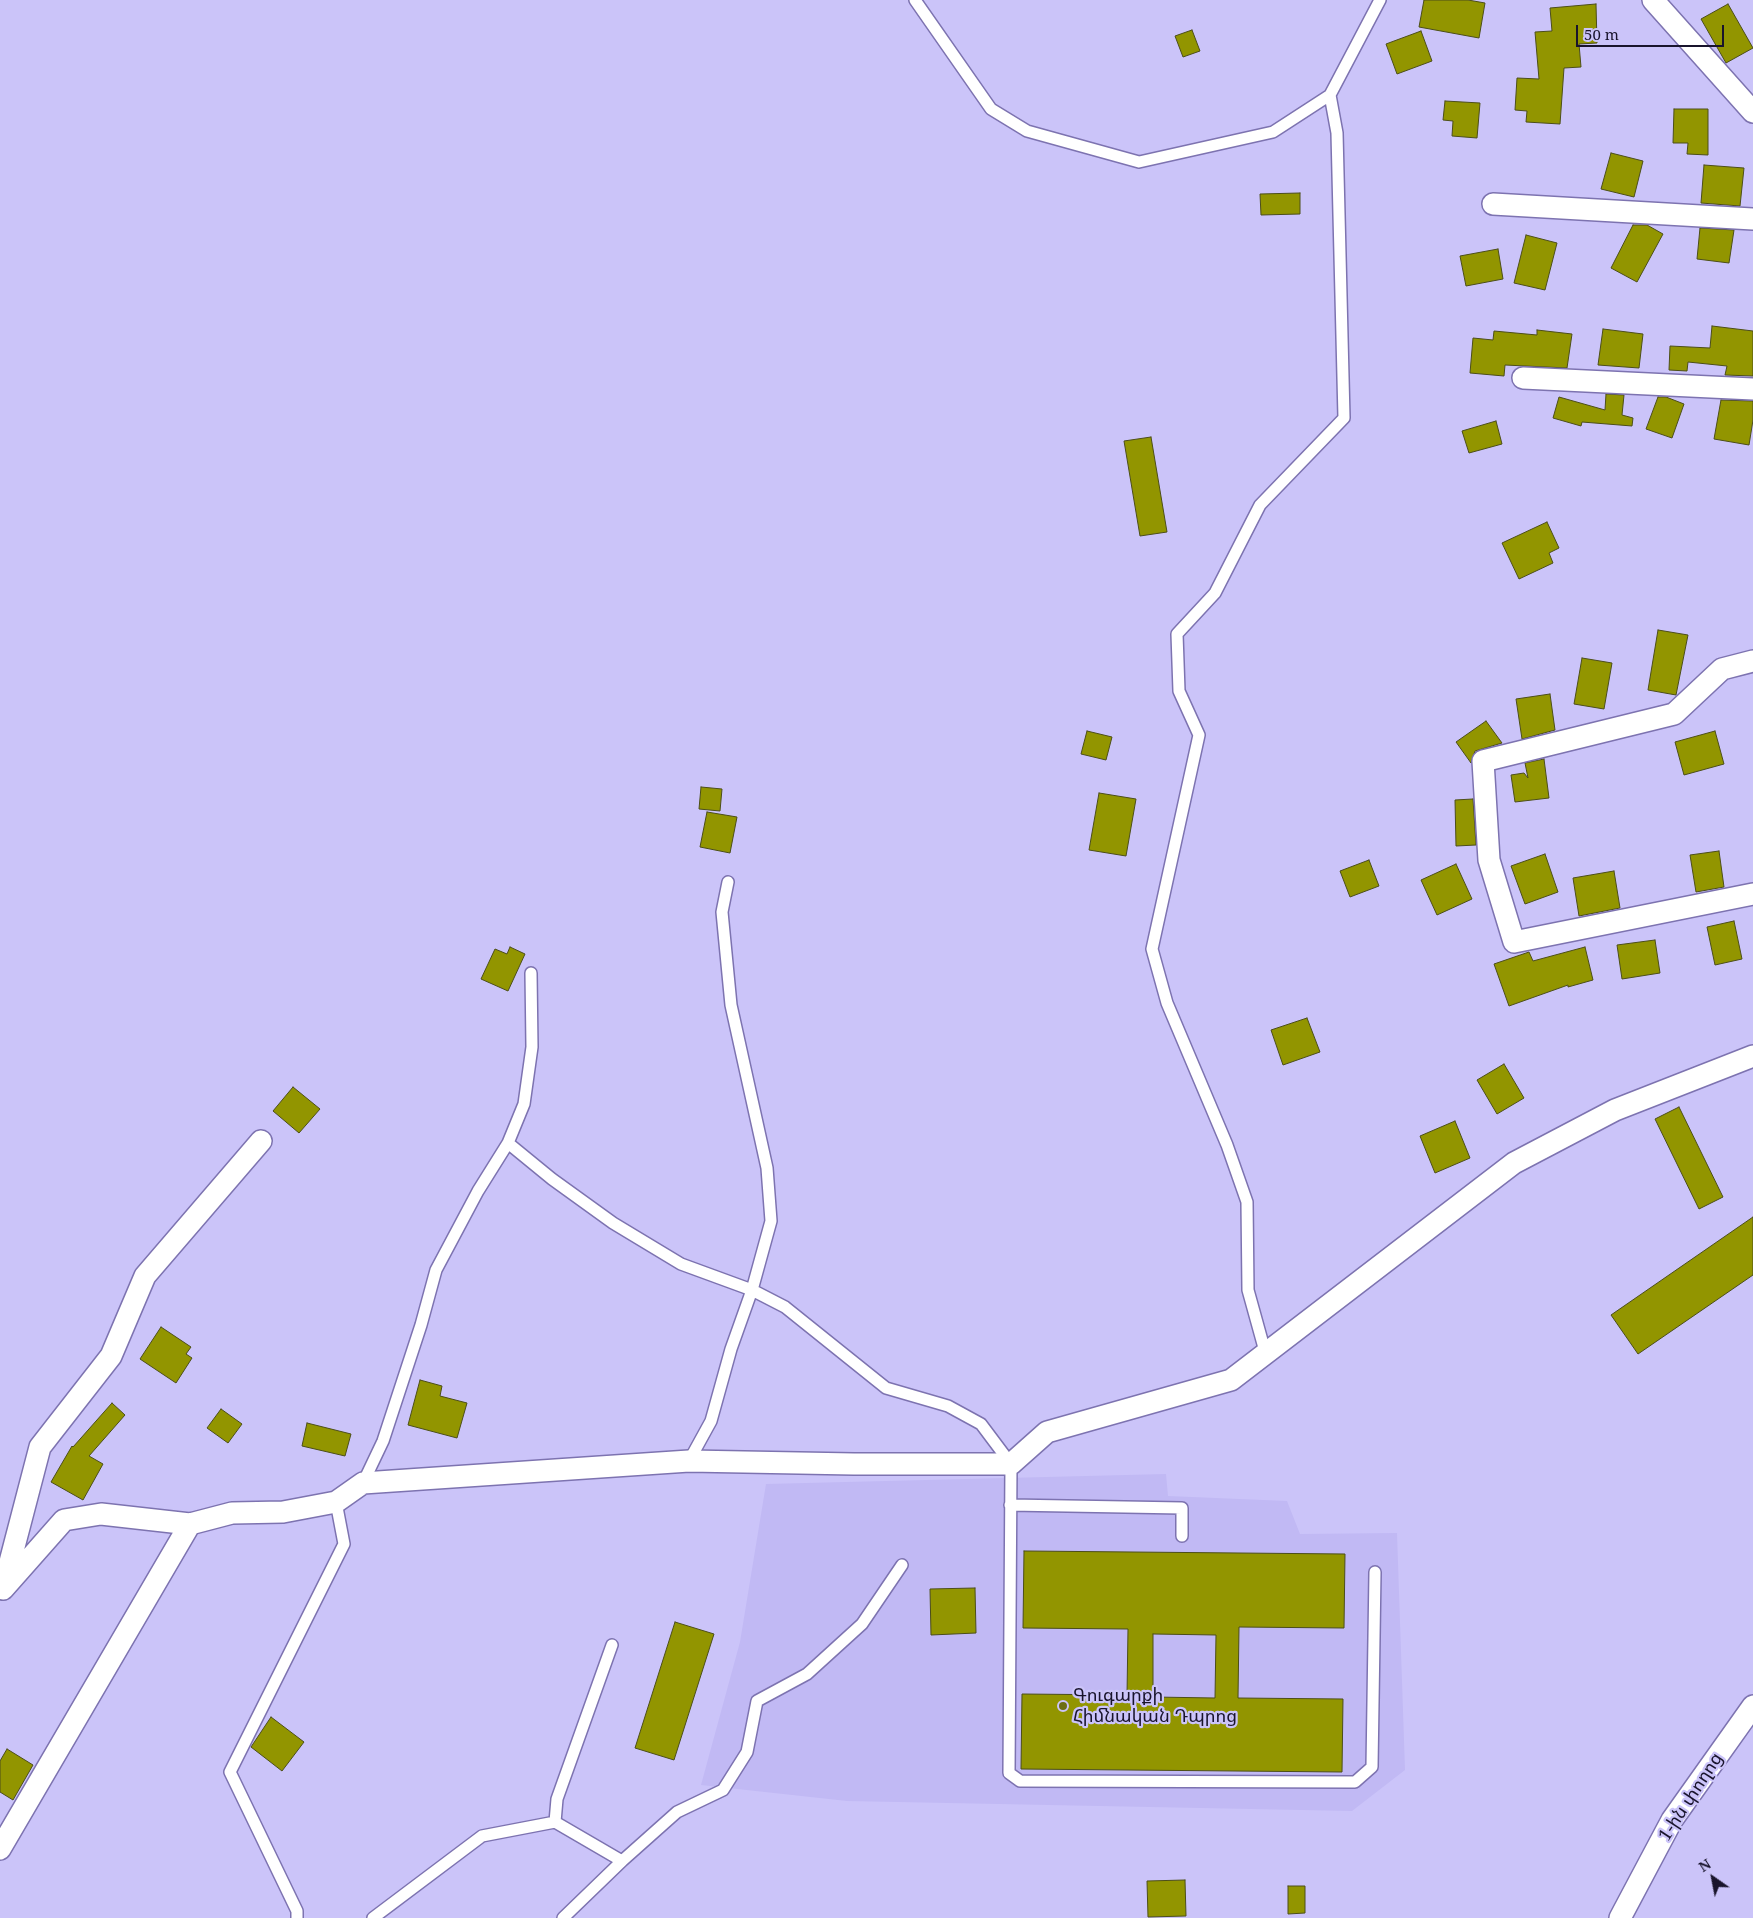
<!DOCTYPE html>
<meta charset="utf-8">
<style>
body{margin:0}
#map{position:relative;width:1753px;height:1918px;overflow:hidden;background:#cbc4f9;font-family:"Noto Serif",serif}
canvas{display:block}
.north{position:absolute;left:1688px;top:1853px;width:50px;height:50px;-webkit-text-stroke:4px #cbc4f9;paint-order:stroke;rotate:327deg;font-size:14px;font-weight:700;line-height:20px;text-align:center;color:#19142c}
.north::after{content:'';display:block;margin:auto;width:18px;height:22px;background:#19142c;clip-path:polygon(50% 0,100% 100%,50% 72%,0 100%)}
.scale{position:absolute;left:1576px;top:25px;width:148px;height:22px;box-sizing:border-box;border:2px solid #19142c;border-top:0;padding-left:6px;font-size:15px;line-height:18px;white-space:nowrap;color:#19142c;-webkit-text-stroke:4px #cbc4f9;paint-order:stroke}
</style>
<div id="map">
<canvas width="1753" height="1918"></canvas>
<div class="north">N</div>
<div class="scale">50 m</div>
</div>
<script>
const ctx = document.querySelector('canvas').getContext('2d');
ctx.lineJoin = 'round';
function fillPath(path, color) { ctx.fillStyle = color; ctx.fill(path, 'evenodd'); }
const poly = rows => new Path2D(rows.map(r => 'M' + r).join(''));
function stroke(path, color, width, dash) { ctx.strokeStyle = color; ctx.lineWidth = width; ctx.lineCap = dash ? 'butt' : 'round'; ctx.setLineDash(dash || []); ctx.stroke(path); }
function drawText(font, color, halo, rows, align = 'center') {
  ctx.font = font + ' "Noto Serif","Noto Sans Armenian",serif'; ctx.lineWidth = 4.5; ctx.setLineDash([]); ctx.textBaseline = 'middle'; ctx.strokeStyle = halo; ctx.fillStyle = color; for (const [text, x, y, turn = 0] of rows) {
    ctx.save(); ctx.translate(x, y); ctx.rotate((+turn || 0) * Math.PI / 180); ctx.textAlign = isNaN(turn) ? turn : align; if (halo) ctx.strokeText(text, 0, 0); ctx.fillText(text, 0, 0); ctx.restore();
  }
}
const built = poly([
 [1166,1474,1168,1496,1287,1501,1300,1534,1397,1533,1405,1770,1352,1811,847,1801,701,1785,740,1642,766,1484]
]);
const building = poly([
 [1424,0,1468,0,1485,3,1479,38,1419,27,1424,0],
 [1596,4,1597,43,1579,44,1581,67,1564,68,1560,124,1526,122,1527,111,1515,110,1517,78,1539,79,1535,32,1552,31,1550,8,1596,4],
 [1728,4,1753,48,1726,63,1701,19,1728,4],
 [1192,30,1200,51,1183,57,1175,36,1192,30],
 [1421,31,1432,61,1397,74,1386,44,1421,31],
 [1445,101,1480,103,1477,138,1452,136,1453,121,1443,120,1445,101],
 [1674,109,1708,109,1708,155,1687,154,1688,143,1673,143,1674,109],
 [1611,153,1643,161,1634,197,1601,189,1611,153],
 [1704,165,1744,168,1740,206,1701,203,1704,165],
 [1300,193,1300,214,1261,215,1260,194,1300,193],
 [1633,225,1647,225,1663,234,1637,282,1611,268,1633,225],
 [1700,228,1734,230,1729,263,1697,259,1700,228],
 [1526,235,1557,243,1545,290,1514,283,1526,235],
 [1498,249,1503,279,1466,286,1460,256,1498,249],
 [1712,326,1753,331,1753,376,1725,375,1727,366,1688,362,1687,371,1669,370,1670,346,1710,348,1712,326],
 [1603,329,1643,334,1639,368,1598,365,1603,329],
 [1537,330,1572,334,1567,368,1505,365,1504,376,1470,373,1473,338,1493,340,1494,331,1537,335,1537,330],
 [1606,394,1624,395,1622,415,1633,418,1632,426,1582,422,1581,426,1553,418,1559,397,1605,410,1606,394],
 [1658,397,1666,397,1684,404,1672,438,1646,429,1658,397],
 [1721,400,1753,401,1753,420,1749,445,1714,439,1721,400],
 [1496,421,1502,444,1469,453,1462,431,1496,421],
 [1151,437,1167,532,1140,536,1124,441,1151,437],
 [1547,522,1559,548,1549,553,1553,563,1519,579,1502,543,1547,522],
 [1658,630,1688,635,1676,695,1648,690,1658,630],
 [1582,658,1612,663,1604,709,1574,704,1582,658],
 [1550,694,1555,730,1522,739,1516,699,1550,694],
 [1486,721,1502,743,1475,751,1471,763,1456,742,1486,721],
 [1087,731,1112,737,1106,760,1081,754,1087,731],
 [1715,731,1724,764,1684,775,1675,742,1715,731],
 [1544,759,1549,798,1515,802,1511,775,1524,773,1528,778,1525,763,1544,759],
 [701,787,722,789,720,811,699,809,701,787],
 [1099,793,1136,799,1126,856,1089,850,1099,793],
 [1473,799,1476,845,1456,846,1455,800,1473,799],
 [707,812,737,817,730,853,700,847,707,812],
 [1719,851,1724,887,1696,892,1690,855,1719,851],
 [1545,854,1558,892,1525,904,1511,866,1545,854],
 [1369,860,1379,886,1350,897,1340,871,1369,860],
 [1456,864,1472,899,1437,915,1421,880,1456,864],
 [1614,871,1620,908,1579,916,1573,878,1614,871],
 [1734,921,1742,959,1715,965,1707,927,1734,921],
 [1655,940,1660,973,1622,979,1617,945,1655,940],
 [510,947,525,954,508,991,481,979,495,949,507,954,510,947],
 [1585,947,1593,980,1568,987,1568,985,1509,1006,1494,964,1529,952,1533,961,1585,947],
 [1307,1018,1320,1052,1283,1065,1271,1030,1307,1018],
 [1504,1064,1524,1098,1497,1114,1477,1080,1504,1064],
 [293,1087,320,1109,299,1133,273,1111,293,1087],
 [1679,1107,1723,1197,1699,1209,1655,1119,1679,1107],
 [1455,1121,1470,1158,1435,1173,1420,1136,1455,1121],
 [1753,1217,1753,1275,1638,1354,1611,1315,1753,1217],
 [161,1327,191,1347,186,1354,192,1358,176,1383,140,1359,161,1327],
 [420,1380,442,1386,440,1396,467,1403,457,1438,408,1425,420,1380],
 [112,1403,125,1415,89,1456,103,1464,83,1500,51,1482,72,1446,73,1447,112,1403],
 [221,1409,242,1424,228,1443,207,1428,221,1409],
 [307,1423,351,1434,345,1456,302,1446,307,1423],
 [1024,1551,1345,1554,1344,1628,1239,1627,1238,1698,1343,1699,1342,1772,1021,1769,1022,1694,1127,1695,1128,1629,1023,1628,1024,1551],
 [1153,1634,1216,1635,1215,1698,1153,1697,1153,1634],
 [975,1588,976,1633,931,1635,930,1589,975,1588],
 [675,1622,714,1634,674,1760,635,1748,675,1622],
 [271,1717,304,1742,282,1771,251,1747,271,1717],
 [7,1749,33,1765,13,1800,0,1792,0,1761,7,1749],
 [1185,1880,1186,1916,1148,1917,1147,1881,1185,1880],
 [1288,1886,1305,1886,1305,1913,1288,1914,1288,1886]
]);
const service = poly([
 [915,0,991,109,1027,131,1139,162,1273,132,1330,95,1380,0],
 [508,1143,552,1179,613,1223,681,1264,752,1290,785,1307,886,1388,948,1406,981,1424,1011,1464,1009,1773,1020,1781,1355,1782,1372,1767,1375,1572],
 [1266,1355,1248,1290,1247,1202,1227,1145,1167,1003,1152,949,1199,735,1179,691,1177,634,1215,593,1260,505,1344,418,1337,133,1330,95],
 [689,1461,711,1421,731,1349,752,1290,771,1221,767,1168,731,1005,722,912,728,882],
 [363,1483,383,1441,421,1325,436,1270,478,1191,508,1143,524,1104,532,1047,531,973],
 [1010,1505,1182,1508,1182,1536],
 [555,1822,557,1799,612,1645],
 [622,1861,677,1812,723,1790,747,1752,757,1701,807,1674,862,1624,902,1565],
 [297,1918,297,1911,230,1772,344,1544,336,1502],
 [373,1918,482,1836,555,1822,622,1861,563,1918]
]);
const minor = poly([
 [1653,0,1753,112],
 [1493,204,1753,219],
 [1523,378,1753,389],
 [1753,661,1722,669,1674,714,1483,761,1489,860,1514,942,1753,894],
 [4,1585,40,1447,111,1356,145,1276,261,1141],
 [3,1589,64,1520,101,1514,190,1524,232,1513,283,1512,336,1502,363,1483,689,1461,854,1464,1011,1464,1047,1432,1231,1380,1514,1163,1615,1110,1753,1056],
 [0,1849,190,1524],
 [1620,1918,1672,1820,1753,1706]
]);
const markers = [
 [1063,1706,5,"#6c6e11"]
];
const poiNames = [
 ["Գուգարքի",1073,1696],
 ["Հիմնական Դպրոց",1073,1717]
];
const streetNames = [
 ["1-ին փողոց",1691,1797,-57]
];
fillPath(built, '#c1b9f4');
fillPath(building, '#929500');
stroke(building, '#4c4e18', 1);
stroke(service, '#7d73b0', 14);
stroke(minor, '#7d73b0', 24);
stroke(service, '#fff', 11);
stroke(minor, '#fff', 21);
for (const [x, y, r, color] of markers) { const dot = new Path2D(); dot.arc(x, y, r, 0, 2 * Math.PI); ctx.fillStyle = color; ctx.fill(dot); stroke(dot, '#cbc4f9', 2); }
drawText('18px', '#19142c', '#cbc4f9', poiNames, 'left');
drawText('18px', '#19142c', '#cbc4f9', streetNames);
</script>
